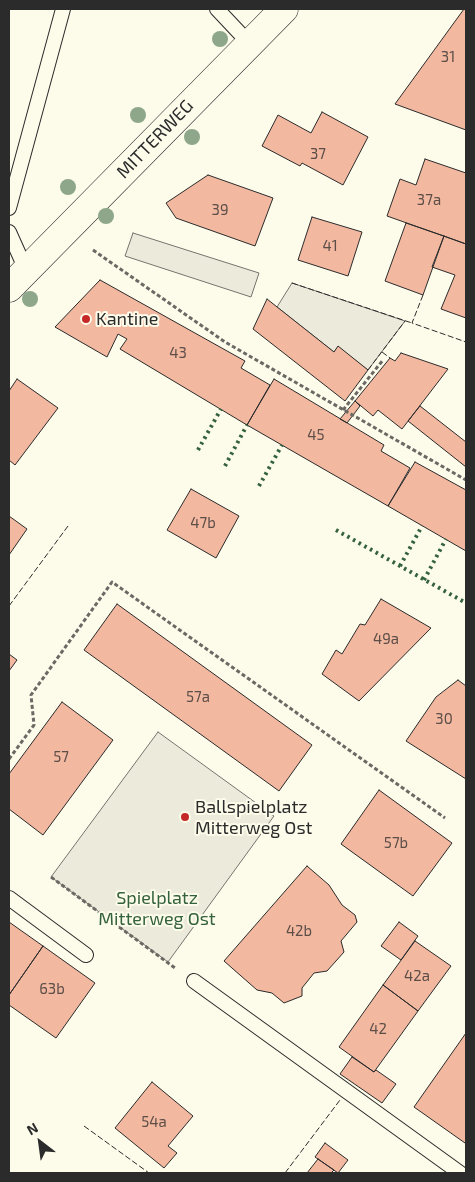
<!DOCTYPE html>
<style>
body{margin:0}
#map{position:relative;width:475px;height:1182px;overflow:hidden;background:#fdfbea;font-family:"Exo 2",sans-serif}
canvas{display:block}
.frame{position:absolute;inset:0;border:10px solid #2b2b2b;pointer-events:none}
.north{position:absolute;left:15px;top:1117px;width:50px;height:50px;-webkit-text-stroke:4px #fdfbea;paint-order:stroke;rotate:330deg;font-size:14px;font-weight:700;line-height:20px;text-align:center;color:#2b2b2b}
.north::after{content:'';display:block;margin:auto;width:18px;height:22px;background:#2b2b2b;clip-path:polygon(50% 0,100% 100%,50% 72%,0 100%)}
</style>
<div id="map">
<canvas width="475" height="1182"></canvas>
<div class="frame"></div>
<div class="north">N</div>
</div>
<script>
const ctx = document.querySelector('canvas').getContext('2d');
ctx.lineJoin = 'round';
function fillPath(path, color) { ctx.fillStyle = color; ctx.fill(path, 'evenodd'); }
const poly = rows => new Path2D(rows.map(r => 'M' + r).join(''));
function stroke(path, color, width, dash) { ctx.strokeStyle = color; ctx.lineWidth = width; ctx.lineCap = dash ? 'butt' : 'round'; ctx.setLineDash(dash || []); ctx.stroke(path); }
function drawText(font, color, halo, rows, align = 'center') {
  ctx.font = font + ' "Exo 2",sans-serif'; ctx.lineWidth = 4; ctx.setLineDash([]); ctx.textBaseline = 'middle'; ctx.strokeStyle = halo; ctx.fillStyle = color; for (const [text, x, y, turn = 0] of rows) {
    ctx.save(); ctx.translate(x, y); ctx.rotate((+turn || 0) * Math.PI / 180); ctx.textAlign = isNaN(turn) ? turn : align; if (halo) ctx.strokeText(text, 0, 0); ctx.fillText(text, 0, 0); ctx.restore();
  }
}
const green = poly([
 [292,283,405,321,368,370,338,347,334,352,277,307,292,283],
 [158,732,274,816,168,962,51,877,158,732]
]);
const parking = poly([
 [133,233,259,273,251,297,125,256,133,233]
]);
const building = poly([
 [464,9,466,9,466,130,395,104,464,9],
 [322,112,368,137,343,185,302,163,300,166,262,146,278,115,311,133,322,112],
 [425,159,466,173,466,244,387,216,400,179,416,185,425,159],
 [208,175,273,198,255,246,176,218,166,203,208,175],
 [312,217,362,232,348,276,298,260,312,217],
 [406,223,444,236,423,295,385,281,406,223],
 [444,236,466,244,466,318,441,309,455,275,432,267,444,236],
 [100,280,245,361,241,368,270,385,247,425,120,349,127,339,118,334,107,357,55,327,100,280],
 [267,299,334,352,338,346,368,370,345,401,253,329,267,299],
 [401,353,448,369,402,429,378,410,373,416,355,401,390,358,395,361,401,353],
 [17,379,58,408,15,465,9,460,9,391,17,379],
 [274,379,384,445,381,451,410,468,388,506,247,425,274,379],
 [355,401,360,406,347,423,340,419,355,401],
 [420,406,466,442,466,467,408,421,420,406],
 [415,462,466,490,466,551,388,506,415,462],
 [191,489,239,516,216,558,167,530,191,489],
 [9,516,27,529,9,555,9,516],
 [381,599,431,628,359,701,322,674,336,650,342,654,360,624,365,625,381,599],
 [117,604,312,745,279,791,84,650,117,604],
 [9,654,17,660,9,671,9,654],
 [458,680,466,686,466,779,406,741,436,697,458,680],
 [62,702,113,740,43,835,9,809,9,774,62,702],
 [379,790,452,843,413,896,341,844,379,790],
 [307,866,329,885,342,905,355,915,357,922,341,941,344,952,327,971,314,973,302,988,302,996,284,1003,272,993,257,990,224,961,307,866],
 [9,922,43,946,9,995,9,922],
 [399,922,418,936,401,960,381,946,399,922],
 [415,941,451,966,418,1011,383,985,415,941],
 [43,946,95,983,56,1038,9,1005,9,995,43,946],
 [383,985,418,1011,374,1072,339,1047,383,985],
 [466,1033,466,1142,465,1143,414,1107,466,1033],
 [352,1057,374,1072,376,1070,396,1084,382,1103,340,1074,352,1057],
 [152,1082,193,1116,168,1146,177,1153,164,1168,115,1128,152,1082],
 [325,1143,348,1160,338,1173,315,1157,325,1143],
 [318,1159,334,1170,331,1173,307,1173,318,1159]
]);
const path = poly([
 [93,250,225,342,466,480],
 [343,410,383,360],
 [9,759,34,725,31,695,112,582,445,818],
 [51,877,175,968]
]);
const service = poly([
 [217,9,249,43],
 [9,208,63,9],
 [9,232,26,270],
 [9,898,86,955],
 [194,981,460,1173]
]);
const tertiary = poly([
 [9,288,284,9]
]);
const hedge = poly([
 [198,450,221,409],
 [225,466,247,425],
 [259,486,282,445],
 [336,530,466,603],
 [400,566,422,526],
 [424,580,446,539]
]);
const fence = poly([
 [292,283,412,323],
 [423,295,412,323,466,342],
 [382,352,390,358],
 [368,370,405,321],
 [9,606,68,526],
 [84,1126,149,1173],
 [285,1173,340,1100]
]);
const trees = [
 [220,39],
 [138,115],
 [192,137],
 [68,187],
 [106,216],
 [30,299]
];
const markers = [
 [86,319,5,"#c62828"],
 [185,817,5,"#c62828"]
];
const numberNames = [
 ["31",448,57],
 ["37",318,154],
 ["37a",429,200],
 ["39",220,210],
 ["41",330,246],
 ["43",178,353],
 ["45",316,435],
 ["47b",203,523],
 ["49a",386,639],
 ["57a",198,697],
 ["30",444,719],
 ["57",61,757],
 ["57b",396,843],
 ["42b",299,931],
 ["42a",417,976],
 ["63b",52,989],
 ["42",378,1029],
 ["54a",154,1122]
];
const streetNames = [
 ["MITTERWEG",155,139,-46]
];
const poiNames = [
 ["Kantine",96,319],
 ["Ballspielplatz",195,807],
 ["Mitterweg Ost",195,828]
];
const parkNames = [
 ["Spielplatz",157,898],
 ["Mitterweg Ost",157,919]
];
fillPath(green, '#ecebdb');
stroke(green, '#74746e', 1);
fillPath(parking, '#eceadb');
stroke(parking, '#74746e', 1);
fillPath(building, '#f2b8a0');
stroke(building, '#2b2b2b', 1);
stroke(service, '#2b2b2b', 16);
stroke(tertiary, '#2b2b2b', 29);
stroke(path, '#6a6964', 3, [4, 2.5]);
stroke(service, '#fdfbea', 14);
stroke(tertiary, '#fdfbea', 28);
stroke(hedge, '#34623c', 4, [2.5, 4]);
stroke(fence, '#2b2b2b', 1, [6, 2.5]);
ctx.fillStyle = '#8ea78a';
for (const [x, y] of trees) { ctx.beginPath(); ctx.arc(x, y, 8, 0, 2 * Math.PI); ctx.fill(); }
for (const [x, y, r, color] of markers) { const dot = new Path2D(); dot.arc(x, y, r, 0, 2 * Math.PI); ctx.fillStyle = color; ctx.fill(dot); stroke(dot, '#fdfbea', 2); }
drawText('15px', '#5d4e48', null, numberNames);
drawText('18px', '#2b2b2b', '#fdfbea', streetNames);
drawText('18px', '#2b2b2b', '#fdfbea', poiNames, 'left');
drawText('18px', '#34623c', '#fdfbea', parkNames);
</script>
